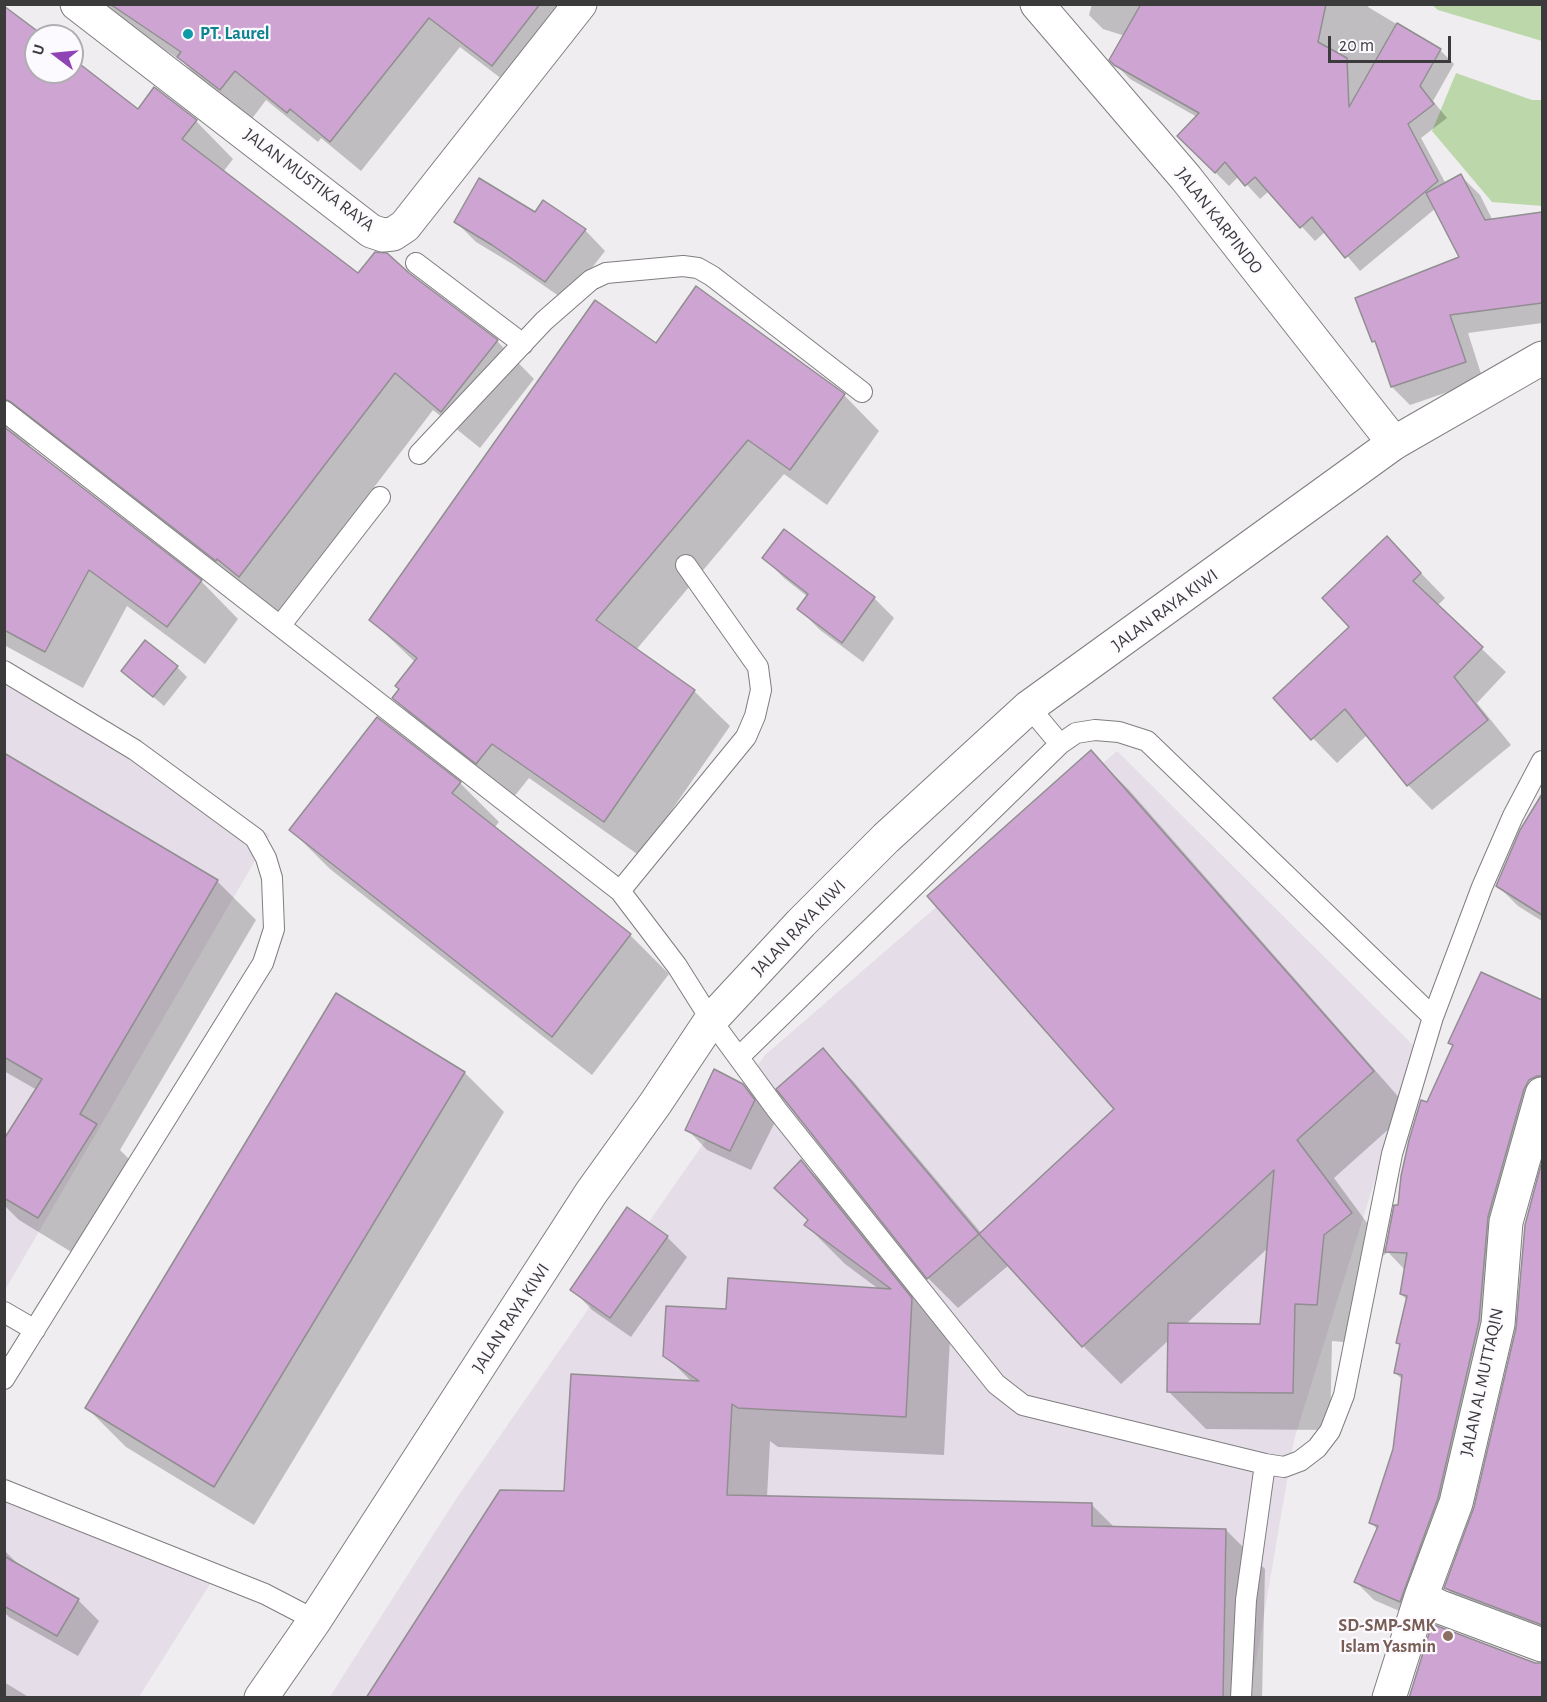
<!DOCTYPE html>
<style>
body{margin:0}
#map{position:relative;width:1547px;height:1702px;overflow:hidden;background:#f0edf1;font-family:"Alegreya Sans",sans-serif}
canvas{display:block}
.frame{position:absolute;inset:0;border:6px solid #3c3b3c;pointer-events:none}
.north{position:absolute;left:24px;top:24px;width:60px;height:60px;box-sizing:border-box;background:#fdfaff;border:2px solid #b0aeb1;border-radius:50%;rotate:286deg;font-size:16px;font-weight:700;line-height:24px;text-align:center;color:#3c3b3c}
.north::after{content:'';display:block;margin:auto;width:21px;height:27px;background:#9043b4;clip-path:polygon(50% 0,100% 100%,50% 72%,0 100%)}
.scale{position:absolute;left:1328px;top:36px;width:123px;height:27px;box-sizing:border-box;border:3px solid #3c3b3c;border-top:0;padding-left:8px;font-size:18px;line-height:21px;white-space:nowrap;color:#3c3b3c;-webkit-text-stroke:4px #fdfaff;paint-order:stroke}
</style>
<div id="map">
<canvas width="1547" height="1702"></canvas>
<div class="frame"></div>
<div class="north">U</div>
<div class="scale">20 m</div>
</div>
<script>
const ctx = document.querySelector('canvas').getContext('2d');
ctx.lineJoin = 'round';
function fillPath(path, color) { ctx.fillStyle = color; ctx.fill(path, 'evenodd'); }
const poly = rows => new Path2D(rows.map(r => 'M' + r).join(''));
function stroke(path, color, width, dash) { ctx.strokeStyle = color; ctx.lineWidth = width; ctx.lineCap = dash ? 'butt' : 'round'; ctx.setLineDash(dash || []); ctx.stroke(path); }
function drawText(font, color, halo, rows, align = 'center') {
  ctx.font = font + ' "Alegreya Sans",sans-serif'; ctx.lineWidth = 4.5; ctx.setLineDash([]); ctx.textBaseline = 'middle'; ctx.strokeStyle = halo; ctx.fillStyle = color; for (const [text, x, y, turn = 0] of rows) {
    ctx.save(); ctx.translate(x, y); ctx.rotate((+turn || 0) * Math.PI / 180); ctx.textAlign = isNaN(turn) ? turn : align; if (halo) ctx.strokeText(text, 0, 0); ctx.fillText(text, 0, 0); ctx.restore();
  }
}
const built = poly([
 [5,677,270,835,5,1290],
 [1117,751,1416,1048,1294,1440,1250,1697,329,1698,456,1499,765,1055],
 [4,1477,210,1584,139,1697,5,1697]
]);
const green = poly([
 [1432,5,1542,5,1542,41,1438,10],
 [1456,73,1532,100,1542,100,1542,206,1492,202,1432,131]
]);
const shadow = poly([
 [97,4,588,4,524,96,460,47,361,171,321,138,318,142,266,100,251,120,209,88,183,62],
 [1092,4,1369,4,1368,7,1440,50,1454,64,1433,101,1447,118,1421,138,1446,184,1461,176,1480,195,1493,221,1542,214,1542,323,1468,333,1483,380,1410,405,1392,387,1378,346,1374,341,1461,258,1436,208,1360,271,1326,231,1315,241,1269,191,1260,199,1239,176,1229,186,1179,136,1197,117,1130,79,1115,64,1125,36,1103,29,1089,15],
 [4,8,41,36,36,36,36,72,72,72,72,60,139,111,196,121,233,159,223,172,358,275,408,274,497,341,534,379,480,448,433,410,278,613,31,442,29,448,201,581,238,619,205,664,127,606,83,688,4,645],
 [543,202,585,230,605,251,566,301,514,265,476,242,456,222,535,214],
 [657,345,844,395,879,431,827,505,784,474,636,650,694,691,730,726,640,856,529,778,513,798,429,734,394,698,416,663,371,620],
 [1387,538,1445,598,1437,606,1506,672,1477,703,1511,745,1432,810,1408,785,1367,735,1337,763,1275,699,1351,627],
 [764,558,874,598,894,618,863,662,820,630,799,609,808,597,784,578],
 [177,667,187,677,164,706,123,671],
 [1091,752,1129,790,1410,1110,1334,1178,1387,1250,1428,1104,1454,1046,1450,1042,1482,974,1542,1002,1542,1106,1418,1619,1374,1600,1356,1582,1378,1530,1370,1522,1394,1449,1403,1380,1395,1373,1401,1345,1398,1342,1408,1301,1401,1294,1405,1270,1388,1252,1361,1273,1355,1343,1332,1341,1330,1430,1206,1429,1168,1391,1169,1340,1121,1384,1083,1346,1009,1265,958,1308,928,1278,823,1051,853,1081,982,1234,1116,1109],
 [1268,1248,1261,1325,1186,1324],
 [4,755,217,881,256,920,120,1150,134,1164,78,1256,19,1220,4,1205,4,1142,37,1090,4,1071],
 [460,783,499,822,494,828,630,935,669,974,592,1075,330,869,291,830],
 [1542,797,1542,921,1518,906,1497,885,1521,831],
 [337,995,465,1073,504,1112,254,1525,126,1447,87,1408],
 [742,1085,763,1106,775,1122,751,1170,707,1150,687,1129],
 [801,1162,840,1200,950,1338,944,1455,778,1447,770,1441,767,1497,1091,1504,1115,1528,1226,1530,1265,1569,1262,1698,368,1698,565,1493,692,1382,665,1355,727,1310,880,1290,845,1264,806,1225,809,1221,776,1188],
 [1542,1167,1542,1636,1464,1606,1446,1588,1476,1508,1518,1329,1526,1226],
 [667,1237,687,1257,631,1337,592,1310,572,1289],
 [4,1550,17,1563,16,1564,78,1600,99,1621,78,1656,9,1617,4,1612],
 [4,1682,30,1698,4,1698]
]);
const building = poly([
 [110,4,540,4,492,66,429,18,330,142,290,109,287,113,235,71,220,90,177,57,181,52,110,4],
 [1141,4,1326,4,1318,42,1347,58,1349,107,1397,23,1441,49,1420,86,1434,104,1408,124,1438,181,1345,258,1312,217,1300,228,1255,177,1245,186,1225,162,1215,173,1177,136,1199,113,1114,65,1109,60,1141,4],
 [4,6,44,36,36,36,36,72,72,72,72,58,138,109,154,87,197,120,182,139,358,273,375,252,387,253,409,273,498,340,441,412,395,373,239,577,217,559,216,561,11,402,4,399,4,6],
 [1461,174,1485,220,1542,212,1542,303,1450,315,1466,362,1391,387,1375,341,1372,342,1355,298,1459,257,1426,193,1461,174],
 [479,178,535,212,543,200,586,229,545,282,492,245,454,222,479,178],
 [696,286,845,394,790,470,748,440,596,620,695,690,604,822,492,744,476,764,392,698,399,689,395,686,417,658,369,620,595,300,656,343,696,286],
 [4,427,202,580,167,627,89,570,45,652,4,630,4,427],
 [784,529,875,597,842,643,797,609,808,594,762,558,784,529],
 [1387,536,1421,573,1413,581,1483,647,1454,677,1488,720,1407,786,1345,709,1311,740,1273,698,1349,627,1322,598,1387,536],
 [145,640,178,666,153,697,121,671,145,640],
 [377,717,461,782,452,793,631,934,552,1037,289,830,377,717],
 [1091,750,1374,1071,1297,1140,1352,1213,1324,1235,1317,1305,1295,1304,1293,1393,1167,1392,1168,1323,1260,1324,1274,1170,1082,1347,979,1234,1114,1109,927,896,1091,750],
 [4,753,218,880,80,1114,97,1124,38,1218,4,1198,4,1139,42,1079,4,1057,4,753],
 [1542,794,1542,915,1496,886,1520,830,1542,794],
 [1481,972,1542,1000,1542,1076,1537,1076,1529,1080,1524,1089,1488,1217,1479,1321,1438,1498,1400,1602,1354,1582,1378,1526,1369,1523,1393,1449,1402,1375,1394,1373,1400,1344,1396,1343,1407,1296,1400,1294,1407,1253,1385,1252,1386,1247,1394,1205,1398,1205,1401,1176,1409,1140,1421,1100,1427,1102,1453,1045,1448,1043,1481,972],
 [336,993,465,1072,214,1487,85,1408,336,993],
 [823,1048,979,1234,927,1279,776,1089,823,1048],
 [714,1069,743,1084,755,1100,730,1151,685,1130,714,1069],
 [801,1160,912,1298,906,1417,738,1408,732,1404,727,1495,1092,1503,1092,1526,1226,1529,1223,1698,366,1698,500,1490,564,1491,571,1374,699,1381,663,1356,666,1306,726,1309,728,1278,891,1289,804,1225,808,1220,774,1188,801,1160],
 [1542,1161,1542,1625,1444,1588,1474,1507,1516,1328,1525,1225,1542,1161],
 [627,1207,668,1236,610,1318,570,1290,627,1207],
 [4,1556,79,1599,57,1636,4,1606,4,1556],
 [1432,1624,1535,1663,1542,1663,1542,1698,1409,1698,1432,1624]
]);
const service = poly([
 [416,263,523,344],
 [4,411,620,891,677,966,711,1020,777,1110,996,1384,1023,1405,1265,1464,1284,1467,1300,1461,1317,1448,1330,1431,1344,1395,1392,1154,1433,1017,1482,887,1513,816,1542,761],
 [419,454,544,321,591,280,606,273,683,266,698,268,712,276,862,392],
 [280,626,380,497],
 [4,671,135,750,255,838,266,858,272,878,274,929,263,963,4,1379],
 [1029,707,1060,744,1076,733,1095,730,1119,732,1147,741,1433,1017],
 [620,891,746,737,755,716,761,690,758,667,686,565],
 [739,1057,1060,744],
 [4,1312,35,1330],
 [4,1490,265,1594,315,1620],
 [1241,1698,1246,1600,1265,1464]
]);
const minor = poly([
 [77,4,371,231,383,235,393,234,405,226,580,4],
 [1037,4,1186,178,1394,443],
 [1421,1597,1440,1607,1542,1645],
 [1389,1698,1421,1597,1456,1503,1498,1324,1506,1222,1542,1094]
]);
const tertiary = poly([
 [261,1698,315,1620,591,1193,655,1104,711,1020,801,923,886,838,1029,707,1394,443,1542,358]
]);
const markers = [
 [188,34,6,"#0f9aa8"],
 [1448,1636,6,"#8d6e63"]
];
const cultureNames = [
 ["PT. Laurel",200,34]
];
const streetNames = [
 ["JALAN MUSTIKA RAYA",309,180,37],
 ["JALAN KARPINDO",1219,221,52],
 ["JALAN RAYA KIWI",1165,610,-36],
 ["JALAN RAYA KIWI",799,928,-46],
 ["JALAN RAYA KIWI",511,1318,-57],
 ["JALAN AL MUTTAQIN",1482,1382,-78]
];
const educationNames = [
 ["SD-SMP-SMK",1436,1626],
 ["Islam Yasmin",1436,1647]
];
fillPath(built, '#e5dde7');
fillPath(green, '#bcd8aa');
fillPath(shadow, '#0003');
fillPath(building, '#cea5d2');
stroke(building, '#918e91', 1.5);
stroke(service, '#807d81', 22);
stroke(minor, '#807d81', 35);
stroke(tertiary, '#807d81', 35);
stroke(service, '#fff', 20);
stroke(minor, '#fff', 33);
stroke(tertiary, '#fff', 33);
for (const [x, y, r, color] of markers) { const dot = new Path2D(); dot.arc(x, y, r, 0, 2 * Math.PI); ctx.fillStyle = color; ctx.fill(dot); stroke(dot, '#fdfaff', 2); }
drawText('bold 18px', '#0d838f', '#fdfaff', cultureNames, 'left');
drawText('18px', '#3c3b3c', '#fdfaff', streetNames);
drawText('bold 18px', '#785e54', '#fdfaff', educationNames, 'right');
</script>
